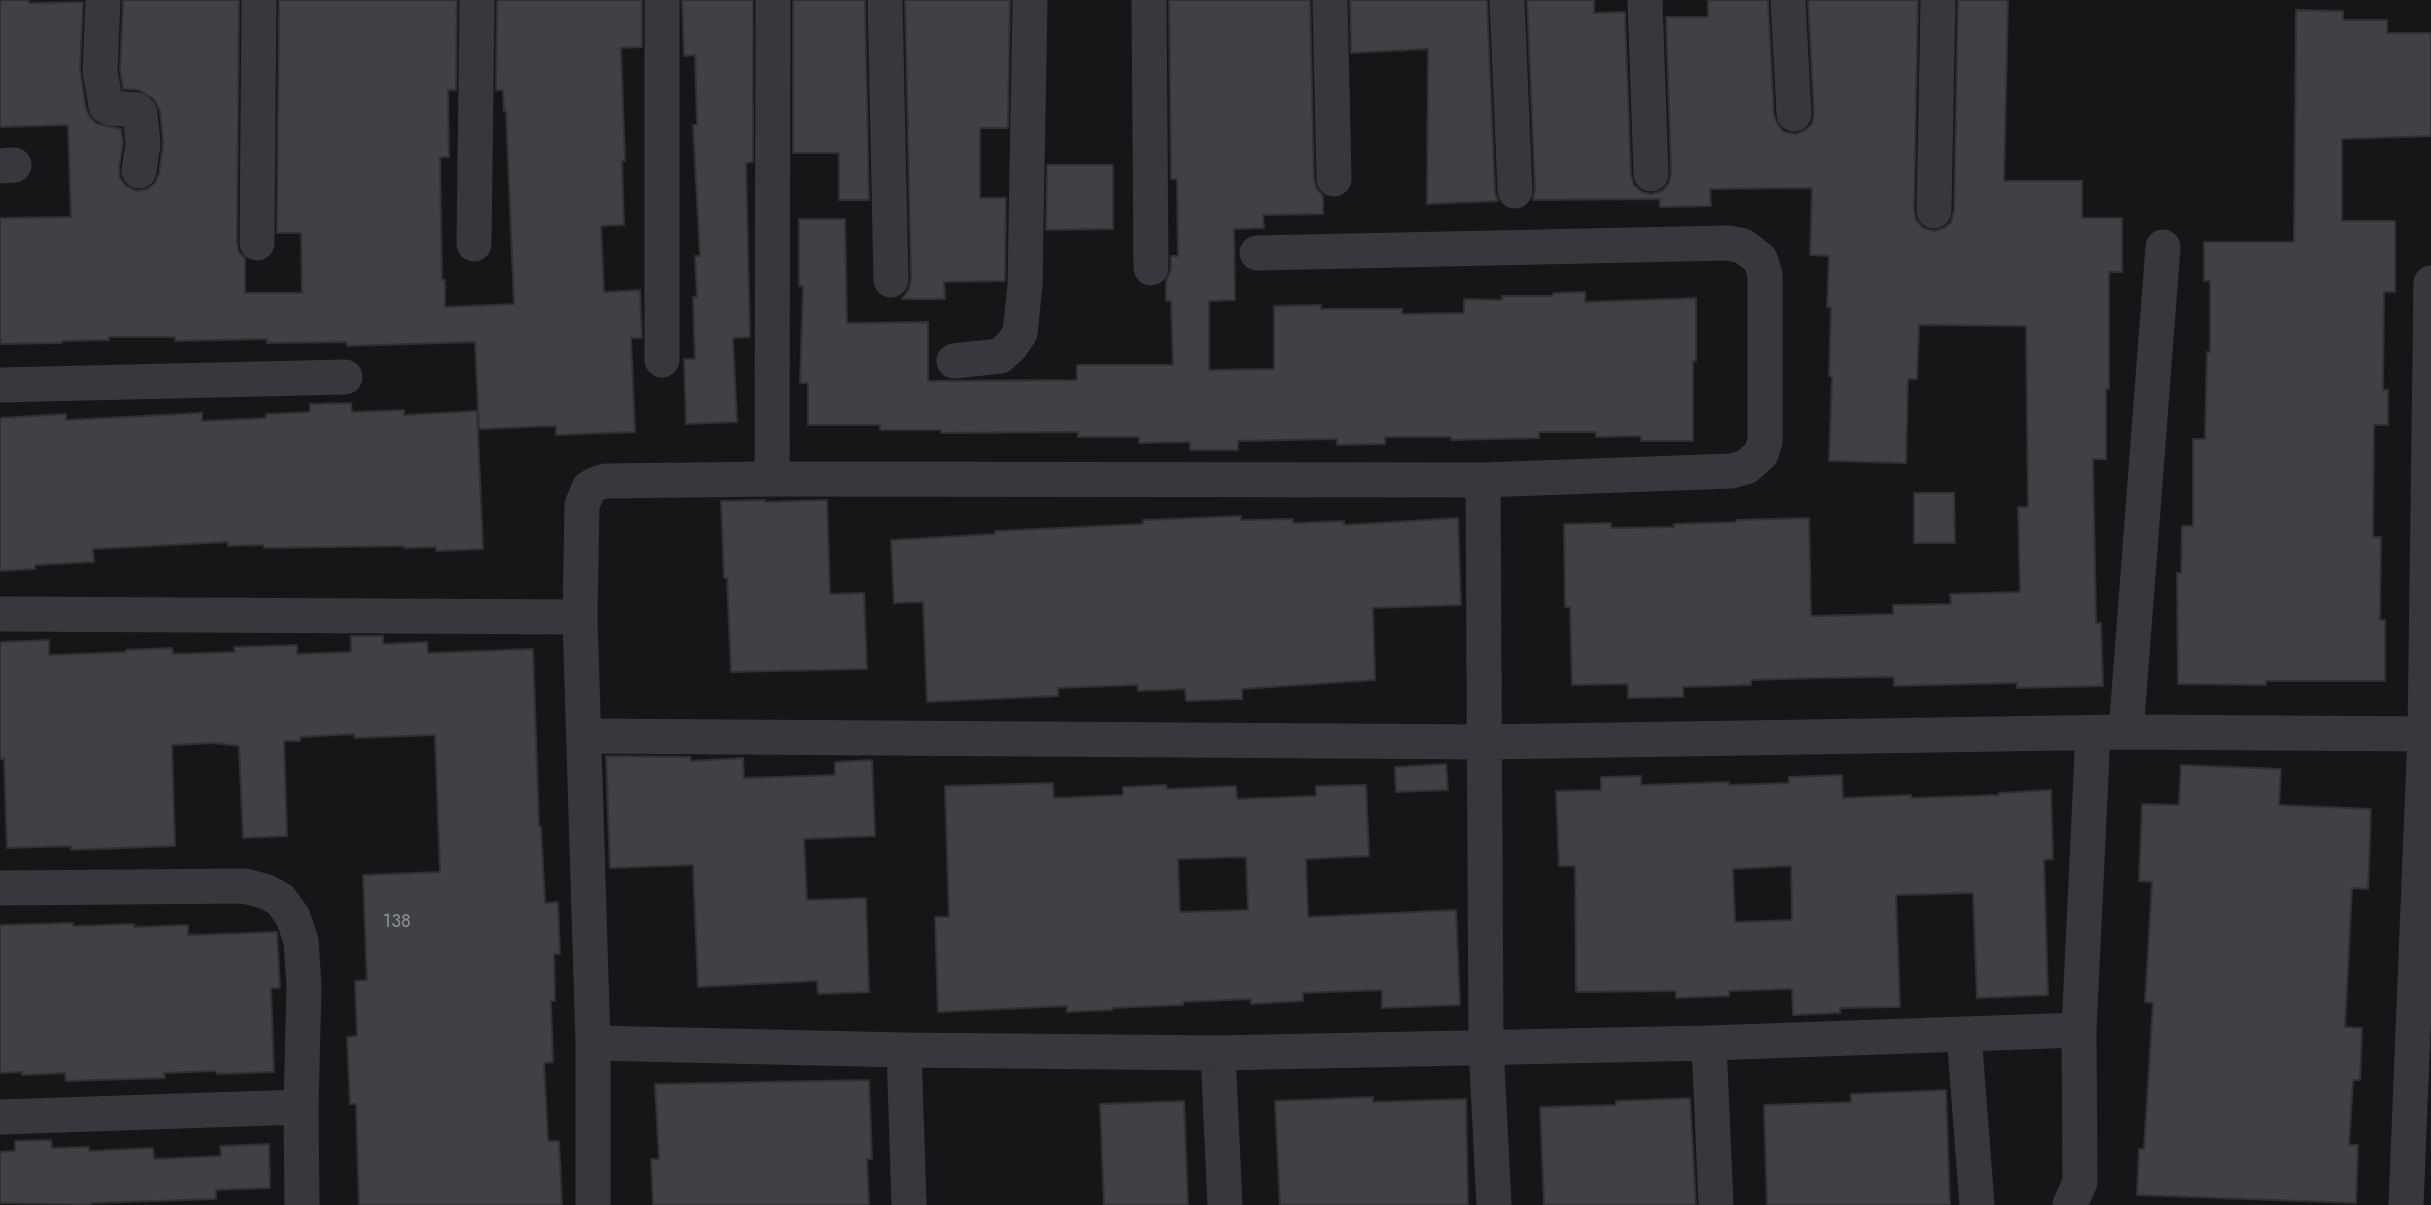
<!DOCTYPE html>
<style>
body{margin:0}
canvas{display:block;background:#161618}
</style>
<canvas width="2431" height="1205"></canvas>
<script>
const ctx = document.querySelector('canvas').getContext('2d');
ctx.lineJoin = 'round';
function fillPath(path, color) { ctx.fillStyle = color; ctx.fill(path, 'evenodd'); }
const poly = rows => new Path2D(rows.map(r => 'M' + r).join(''));
function stroke(path, color, width, dash) { ctx.strokeStyle = color; ctx.lineWidth = width; ctx.lineCap = dash ? 'butt' : 'round'; ctx.setLineDash(dash || []); ctx.stroke(path); }
function drawText(font, color, halo, rows, align = 'center') {
  ctx.font = font + ' Jost,sans-serif'; ctx.lineWidth = 5; ctx.setLineDash([]); ctx.textBaseline = 'middle'; ctx.strokeStyle = halo; ctx.fillStyle = color; for (const [text, x, y, turn = 0] of rows) {
    ctx.save(); ctx.translate(x, y); ctx.rotate((+turn || 0) * Math.PI / 180); ctx.textAlign = isNaN(turn) ? turn : align; if (halo) ctx.strokeText(text, 0, 0); ctx.fillText(text, 0, 0); ctx.restore();
  }
}
const building = poly([
 [0,0,29,0,29,3,83,2,80,70,86,109,90,117,97,124,121,129,123,143,119,168,120,178,126,186,137,191,147,189,155,183,159,174,163,142,160,111,154,99,139,90,123,89,120,70,123,0,239,0,237,243,239,252,245,258,245,293,302,293,301,233,277,233,279,0,457,0,456,90,448,90,449,157,440,157,442,280,445,280,445,307,514,304,506,111,504,111,503,90,496,90,497,0,642,0,642,47,621,48,625,161,622,161,624,225,601,226,604,292,640,290,642,338,631,338,635,432,556,435,556,426,479,429,475,342,347,346,346,342,267,343,267,339,175,341,175,337,109,337,109,340,62,341,62,343,0,344,0,218,71,217,68,125,0,127,0,0],
 [682,0,753,0,753,162,746,163,750,337,733,338,737,422,686,424,684,359,695,359,693,297,697,297,695,256,700,256,693,125,697,125,695,55,684,56,682,0],
 [793,0,865,0,869,200,839,200,839,153,793,153,793,0],
 [905,0,1010,0,1008,128,980,128,980,198,1006,198,1005,281,944,282,945,299,902,299,909,289,911,280,905,0],
 [1169,0,1310,0,1314,179,1317,189,1323,196,1323,214,1263,215,1264,228,1234,229,1235,300,1209,301,1209,370,1274,369,1274,306,1321,305,1321,309,1402,309,1402,314,1464,313,1464,299,1502,300,1502,296,1553,296,1553,293,1585,292,1585,302,1696,298,1696,361,1693,361,1693,441,1641,441,1641,436,1596,437,1596,432,1539,432,1539,438,1451,440,1451,437,1385,437,1385,444,1337,445,1337,439,1238,441,1238,450,1190,450,1190,442,1139,443,1139,437,1078,437,1078,432,941,433,941,430,880,430,880,425,808,425,808,383,800,383,803,286,799,286,799,219,845,219,847,323,928,322,928,381,1077,380,1077,365,1173,365,1171,301,1166,301,1166,281,1171,269,1171,256,1178,256,1177,179,1171,179,1169,0],
 [1350,0,1487,0,1495,192,1498,201,1427,204,1428,49,1351,53,1350,0],
 [1527,0,1594,0,1594,13,1625,12,1631,175,1634,185,1642,192,1651,194,1662,191,1669,183,1671,173,1666,17,1708,17,1708,0,1768,0,1774,116,1778,125,1784,132,1796,134,1805,130,1812,124,1814,114,1808,0,1918,0,1914,211,1916,220,1923,228,1934,231,1944,228,1951,222,1954,211,1958,0,2008,0,2004,181,2082,181,2082,218,2122,218,2122,272,2109,272,2109,389,2106,389,2106,459,2093,459,2096,623,2101,623,2103,686,2017,688,2017,683,1894,686,1894,677,1818,678,1751,680,1751,685,1683,687,1683,697,1628,698,1628,684,1572,685,1570,607,1565,607,1564,524,1611,523,1611,528,1674,527,1674,524,1736,522,1736,520,1809,518,1811,616,1893,614,1893,605,1951,604,1950,594,2020,592,2018,507,2028,507,2026,326,1919,325,1917,379,1908,379,1906,463,1829,461,1832,376,1829,376,1831,307,1827,307,1829,256,1810,255,1812,188,1710,189,1711,206,1660,207,1660,199,1533,200,1535,190,1527,0],
 [2296,10,2343,11,2343,20,2387,20,2387,33,2431,33,2431,136,2342,139,2342,221,2395,221,2395,292,2384,292,2383,390,2388,390,2388,425,2374,425,2373,537,2381,537,2380,620,2385,620,2385,681,2266,681,2266,685,2178,684,2177,573,2181,573,2182,526,2193,526,2193,439,2205,439,2207,352,2210,352,2210,281,2204,281,2204,242,2294,242,2296,10],
 [1047,165,1113,165,1113,229,1046,230,1047,165],
 [351,403,352,412,404,410,404,415,477,411,483,549,436,551,436,547,404,548,404,546,264,548,263,545,228,546,228,542,152,546,93,549,94,562,35,565,35,569,0,571,0,418,66,414,66,420,202,413,202,421,266,418,266,414,310,412,310,404,351,403],
 [1914,493,1954,493,1955,543,1914,543,1914,493],
 [765,500,765,502,827,500,830,594,864,593,867,669,731,672,727,578,724,578,721,501,765,500],
 [1241,516,1241,520,1293,519,1293,523,1344,521,1344,525,1458,518,1461,605,1373,608,1375,680,1242,689,1242,699,1186,701,1185,689,1138,691,1138,685,1058,688,1058,696,927,702,923,602,894,603,891,540,995,534,995,531,1143,524,1143,520,1241,516],
 [351,636,383,636,383,644,427,642,428,653,533,649,539,826,541,826,545,903,558,902,560,954,554,954,555,1001,551,1001,553,1062,544,1063,548,1141,559,1141,562,1205,359,1205,356,1104,350,1104,347,1037,357,1036,355,981,367,980,363,875,440,872,435,735,354,738,354,734,300,737,300,741,284,741,287,836,243,838,239,746,214,743,172,745,175,846,71,850,71,846,7,848,4,759,0,759,0,642,49,640,49,655,126,652,126,650,172,648,173,654,235,652,234,647,297,645,297,654,351,652,351,636],
 [606,756,690,757,691,761,743,758,744,778,835,775,835,762,872,760,875,836,804,839,807,900,866,898,869,992,818,994,817,981,698,987,693,865,610,868,606,756],
 [1446,764,1448,790,1396,792,1395,767,1446,764],
 [2181,765,2281,769,2279,805,2371,809,2368,889,2352,888,2345,1027,2362,1028,2360,1080,2353,1080,2349,1145,2358,1145,2356,1203,2137,1195,2139,1149,2144,1149,2153,1003,2145,1002,2152,882,2139,881,2142,804,2179,805,2181,765],
 [1842,775,1843,798,1911,795,1911,798,1999,795,1999,793,2051,790,2053,859,2044,860,2048,995,1977,998,1973,893,1896,895,1900,1007,1840,1008,1840,1013,1793,1015,1792,989,1729,991,1729,996,1676,998,1676,991,1576,992,1575,866,1559,866,1556,791,1601,790,1601,777,1641,776,1641,785,1729,782,1729,785,1789,783,1789,777,1842,775],
 [1791,866,1792,920,1735,922,1733,869,1791,866],
 [1053,783,1054,798,1123,795,1123,787,1166,785,1167,789,1236,786,1237,799,1316,796,1316,786,1366,785,1369,856,1306,859,1308,917,1456,910,1460,1005,1382,1008,1382,990,1303,993,1303,1001,1251,1004,1251,999,1183,1002,1183,1005,1112,1008,1112,1010,1067,1012,1067,1006,938,1012,935,917,949,917,945,786,1053,783],
 [1246,857,1248,910,1180,912,1178,859,1246,857],
 [73,923,73,926,134,924,134,927,188,925,188,935,277,932,280,988,271,988,274,1072,217,1074,216,1071,164,1073,165,1078,66,1081,65,1073,22,1075,22,1072,0,1073,0,925,73,923],
 [869,1080,872,1159,867,1159,869,1205,653,1205,651,1159,659,1159,655,1084,869,1080],
 [1946,1090,1950,1205,1767,1205,1764,1105,1851,1102,1851,1094,1946,1090],
 [1373,1097,1373,1102,1466,1099,1468,1205,1280,1205,1275,1101,1373,1097],
 [1690,1098,1696,1205,1544,1205,1540,1107,1616,1105,1616,1101,1690,1098],
 [1184,1101,1188,1205,1104,1205,1100,1104,1184,1101],
 [51,1140,52,1148,89,1147,89,1151,153,1148,154,1159,221,1156,220,1146,269,1144,270,1188,216,1190,216,1199,91,1203,91,1205,0,1203,0,1152,15,1151,15,1141,51,1140]
]);
const street = poly([
 [103,0,100,71,106,106,110,108,137,110,140,113,143,144,139,171],
 [662,0,662,360],
 [885,0,891,280],
 [1149,0,1151,268],
 [1330,0,1334,179],
 [1507,0,1515,191],
 [1645,0,1651,174],
 [1788,0,1794,114],
 [0,166,14,165],
 [1934,211,1938,0],
 [257,243,259,0],
 [474,244,477,0],
 [954,361,1000,356,1011,346,1020,333,1025,285,1030,0],
 [0,385,345,377],
 [772,479,773,0],
 [1483,480,1486,1046,1494,1205],
 [0,614,580,617],
 [2126,732,2163,247],
 [584,736,1486,742,2126,732,2425,734],
 [0,888,245,886,267,892,281,900,293,917,301,941,304,986,301,1107,302,1205],
 [1964,1034,1977,1205],
 [593,1043,904,1050,1218,1053,1709,1043],
 [904,1050,909,1205],
 [1218,1053,1225,1205],
 [0,1117,301,1107],
 [593,1205,593,1043,580,617,582,505,589,488,596,484,605,481,772,479,1483,480,1732,471,1746,467,1761,454,1765,441,1765,274,1760,259,1743,246,1728,243,1257,253],
 [1716,1205,1709,1043,2079,1030],
 [2070,1205,2080,1182,2079,1030,2093,733],
 [2406,1205,2425,734,2431,283]
]);
const numberNames = [
 ["138",397,923]
];
fillPath(building, '#404145');
stroke(building, '#303034', 2);
stroke(street, '#37383d', 35);
drawText('18px', '#8e929b', null, numberNames);
</script>
